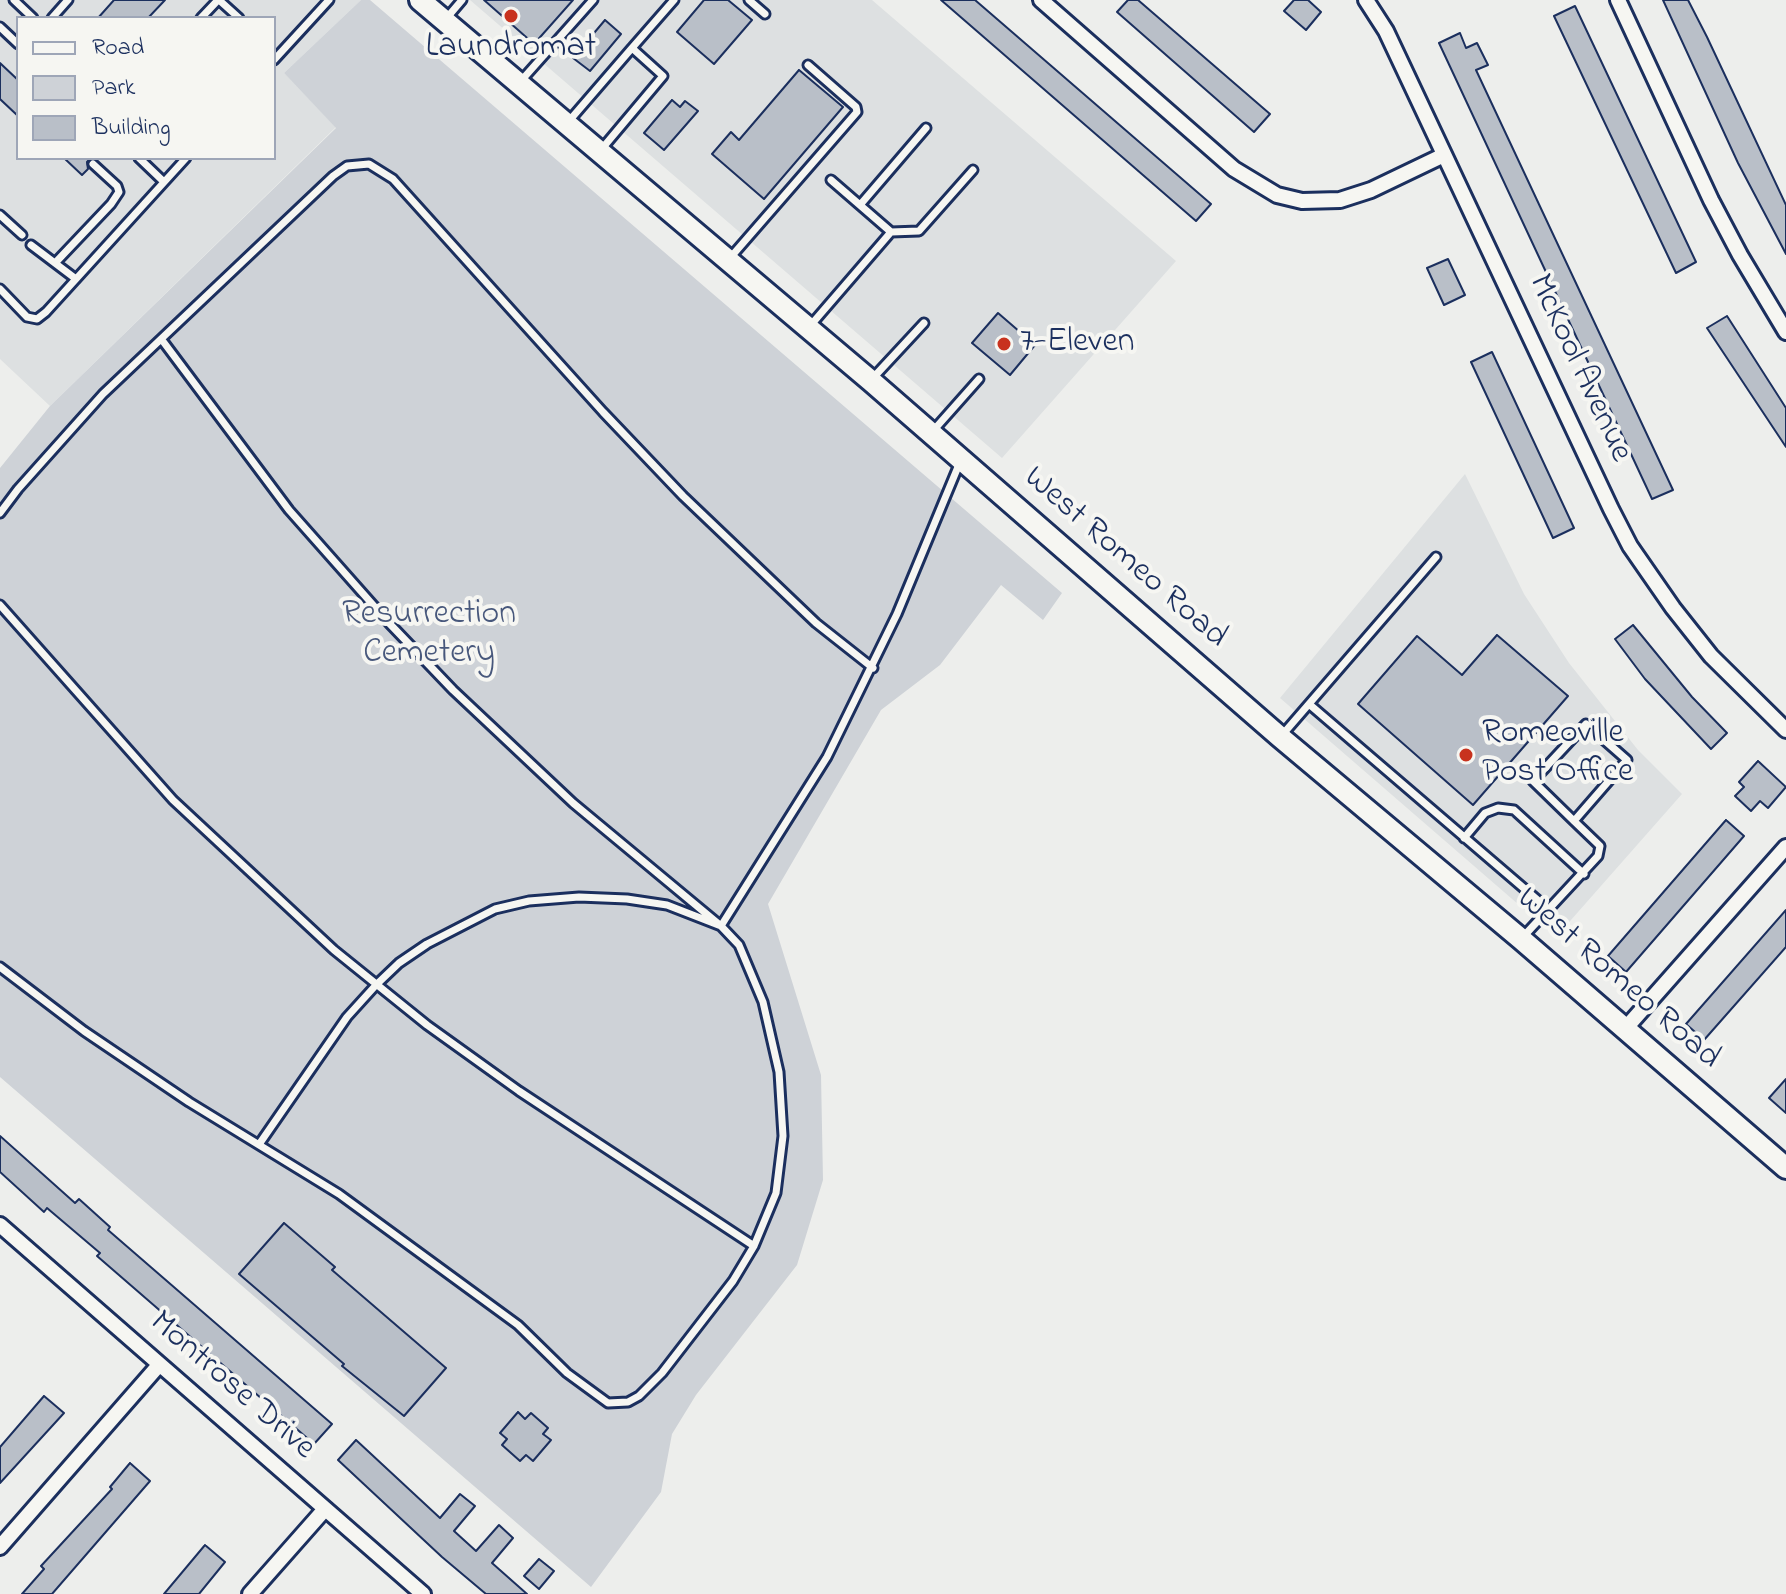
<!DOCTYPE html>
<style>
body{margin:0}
#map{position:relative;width:1786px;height:1594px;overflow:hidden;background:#edeeec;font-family:"Indie Flower",sans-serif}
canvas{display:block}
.legend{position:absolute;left:16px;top:16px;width:260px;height:144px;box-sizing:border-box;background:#f6f6f2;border:2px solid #9ea6b7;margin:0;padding:10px 14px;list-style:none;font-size:24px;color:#1b2f5e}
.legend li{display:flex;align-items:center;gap:16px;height:40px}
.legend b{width:40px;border:2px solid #9ea6b7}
</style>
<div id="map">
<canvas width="1786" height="1594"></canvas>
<ul class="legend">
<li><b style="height:10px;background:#f6f6f2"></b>Road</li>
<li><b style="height:22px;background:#ced2d7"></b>Park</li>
<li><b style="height:22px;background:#b9bfc8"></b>Building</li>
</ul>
</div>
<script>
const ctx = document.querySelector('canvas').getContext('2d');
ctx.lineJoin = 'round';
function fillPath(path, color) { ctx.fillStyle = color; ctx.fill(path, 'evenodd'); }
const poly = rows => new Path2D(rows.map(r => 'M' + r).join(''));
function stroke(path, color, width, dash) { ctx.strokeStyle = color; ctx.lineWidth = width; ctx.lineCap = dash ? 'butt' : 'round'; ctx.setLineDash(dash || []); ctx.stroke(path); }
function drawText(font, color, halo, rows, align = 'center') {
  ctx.font = font + ' "Indie Flower",sans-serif'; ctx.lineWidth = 8; ctx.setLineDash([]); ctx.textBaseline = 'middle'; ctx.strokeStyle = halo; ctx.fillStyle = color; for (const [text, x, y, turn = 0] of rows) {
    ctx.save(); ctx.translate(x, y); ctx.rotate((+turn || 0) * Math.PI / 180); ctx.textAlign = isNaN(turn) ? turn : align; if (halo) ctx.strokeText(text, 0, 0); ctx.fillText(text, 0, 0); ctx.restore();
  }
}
const built = poly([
 [0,0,361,0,284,73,336,127,50,406,0,359],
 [18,18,274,18,274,158,18,158],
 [470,0,872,0,1176,261,1002,458],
 [1465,474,1524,594,1569,663,1638,750,1682,794,1556,937,1280,698]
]);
const green = poly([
 [361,0,370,0,1062,593,1043,620,1001,585,940,665,881,710,768,904,821,1075,823,1180,797,1265,696,1395,672,1434,661,1492,591,1587,0,1077,0,468,50,406,336,128,284,73]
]);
const building = poly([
 [114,0,165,0,148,18,98,18,114,0],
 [484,0,573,0,534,44,484,0],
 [704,0,728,0,752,20,714,64,677,32,704,0],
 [941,0,975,0,1211,204,1196,221,941,0],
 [1128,0,1138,0,1270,114,1254,132,1117,12,1128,0],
 [1294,0,1308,0,1321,12,1306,30,1284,11,1294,0],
 [1663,0,1688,0,1707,37,1786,205,1786,254,1738,163,1663,0],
 [1575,6,1696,262,1676,273,1554,16,1575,6],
 [605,20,621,34,590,71,573,58,605,20],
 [1460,33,1466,48,1477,43,1488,65,1476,70,1673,490,1652,499,1439,43,1460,33],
 [0,63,18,80,18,116,0,99,0,63],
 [799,70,843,107,764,199,712,154,731,132,739,140,799,70],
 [672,100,680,107,685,101,698,111,664,150,644,133,672,100],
 [64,158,91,158,87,162,88,169,82,175,64,158],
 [1448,259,1465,295,1444,305,1427,268,1448,259],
 [998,313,1035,345,1010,375,972,343,998,313],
 [1727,316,1786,408,1786,447,1707,328,1727,316],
 [1492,352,1574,528,1553,538,1471,362,1492,352],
 [1633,625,1692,697,1727,733,1711,749,1645,679,1615,639,1633,625],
 [1497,635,1568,696,1473,805,1358,704,1417,636,1462,675,1497,635],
 [1758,761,1786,787,1768,808,1760,801,1751,811,1735,796,1744,787,1739,782,1758,761],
 [1726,820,1744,836,1626,972,1608,956,1726,820],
 [1786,910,1786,947,1704,1040,1686,1024,1786,910],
 [1786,1079,1786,1113,1769,1098,1786,1079],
 [0,1136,75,1203,79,1199,110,1227,108,1230,332,1424,314,1444,97,1256,100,1253,47,1208,44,1212,0,1172,0,1136],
 [284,1223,335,1267,332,1270,446,1368,404,1416,342,1366,344,1364,239,1274,284,1223],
 [44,1396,64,1413,0,1483,0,1447,44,1396],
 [518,1412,525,1419,531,1413,548,1428,543,1434,551,1440,533,1461,526,1455,520,1461,502,1445,507,1439,500,1433,518,1412],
 [356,1440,440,1518,460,1494,475,1506,454,1531,476,1551,499,1525,513,1538,492,1563,527,1594,486,1594,442,1557,338,1460,356,1440],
 [130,1463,150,1481,52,1594,22,1594,44,1569,41,1566,112,1489,110,1487,130,1463],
 [205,1545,225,1562,199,1594,164,1594,205,1545],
 [539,1559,554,1571,539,1589,524,1576,539,1559]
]);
const service = poly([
 [14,0,33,18],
 [219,0,239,18],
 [749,0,765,14],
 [52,18,68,0],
 [201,18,218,0],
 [445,20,462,0],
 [0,27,18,44],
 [632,48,674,0],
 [274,60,329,0],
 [520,82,593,0],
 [569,121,632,48,663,76,600,151],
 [139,158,164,182],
 [831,180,891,232],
 [860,205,926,128],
 [0,215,22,235],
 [31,245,76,279],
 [730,258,857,112,856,107,808,65],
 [56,262,111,204,119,192,117,186,93,164],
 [0,289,27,317,37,319,46,312,186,158],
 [810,326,891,232,919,231,973,170],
 [872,379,924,323],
 [932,432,979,379],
 [0,513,18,489,103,394,333,176,347,166,369,164,393,179,603,412,683,496,816,623,873,668],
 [0,605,173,800,334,950,427,1025,519,1091,754,1246],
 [1309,704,1548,909],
 [1283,734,1436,557],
 [1464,838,1485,813,1498,808,1514,810,1584,874],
 [1522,938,1598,856,1600,846,1574,821,1533,781,1586,724,1627,760,1574,821],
 [0,967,84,1031,189,1102,339,1194,518,1325,567,1373,608,1403,628,1402,639,1396,662,1373,733,1281,754,1246,776,1193,783,1136,779,1072,763,1002,739,945,721,926,573,803,453,690,389,623,289,510,162,340],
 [260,1143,347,1017,376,985,399,963,427,944,495,909,529,901,579,897,627,899,667,905,721,926,827,757,897,614,960,462]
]);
const minor = poly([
 [1041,0,1234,169,1277,195,1302,201,1340,200,1371,190,1444,155],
 [1366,0,1386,31,1611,509,1630,546,1673,608,1711,656,1786,730],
 [1618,0,1711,200,1740,255,1786,332],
 [1625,1029,1786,847],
 [0,1225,423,1594],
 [0,1547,159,1365],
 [250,1594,325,1509]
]);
const secondary = poly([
 [420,0,871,381,1280,737,1521,939,1786,1168]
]);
const markers = [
 [511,16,8,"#c8321e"],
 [1004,344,8,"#c8321e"],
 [1466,755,8,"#c8321e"]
];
const poiNames = [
 ["Laundromat",511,49,"center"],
 ["7-Eleven",1020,344],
 ["Romeoville",1482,735],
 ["Post Office",1482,774]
];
const streetNames = [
 ["McKool Avenue",1578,369,65],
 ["West Romeo Road",1124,559,41],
 ["West Romeo Road",1617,980,41],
 ["Montrose Drive",231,1387,41]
];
const parkNames = [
 ["Resurrection",429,616],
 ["Cemetery",429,655]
];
fillPath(built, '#dde0e1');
fillPath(green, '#ced2d7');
fillPath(building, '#b9bfc8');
stroke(building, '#1b2f5e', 2);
stroke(service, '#1b2f5e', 13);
stroke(minor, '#1b2f5e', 20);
stroke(secondary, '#1b2f5e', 26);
stroke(service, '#f6f6f2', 7);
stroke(minor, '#f6f6f2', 14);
stroke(secondary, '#f6f6f2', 20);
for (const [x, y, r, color] of markers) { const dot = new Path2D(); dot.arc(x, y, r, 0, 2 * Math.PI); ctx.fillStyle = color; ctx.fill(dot); stroke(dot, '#f6f6f2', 3); }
drawText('34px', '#1b2f5e', '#f6f6f2', poiNames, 'left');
drawText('34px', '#1b2f5e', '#f6f6f2', streetNames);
drawText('34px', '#48587c', '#f6f6f2', parkNames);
</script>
